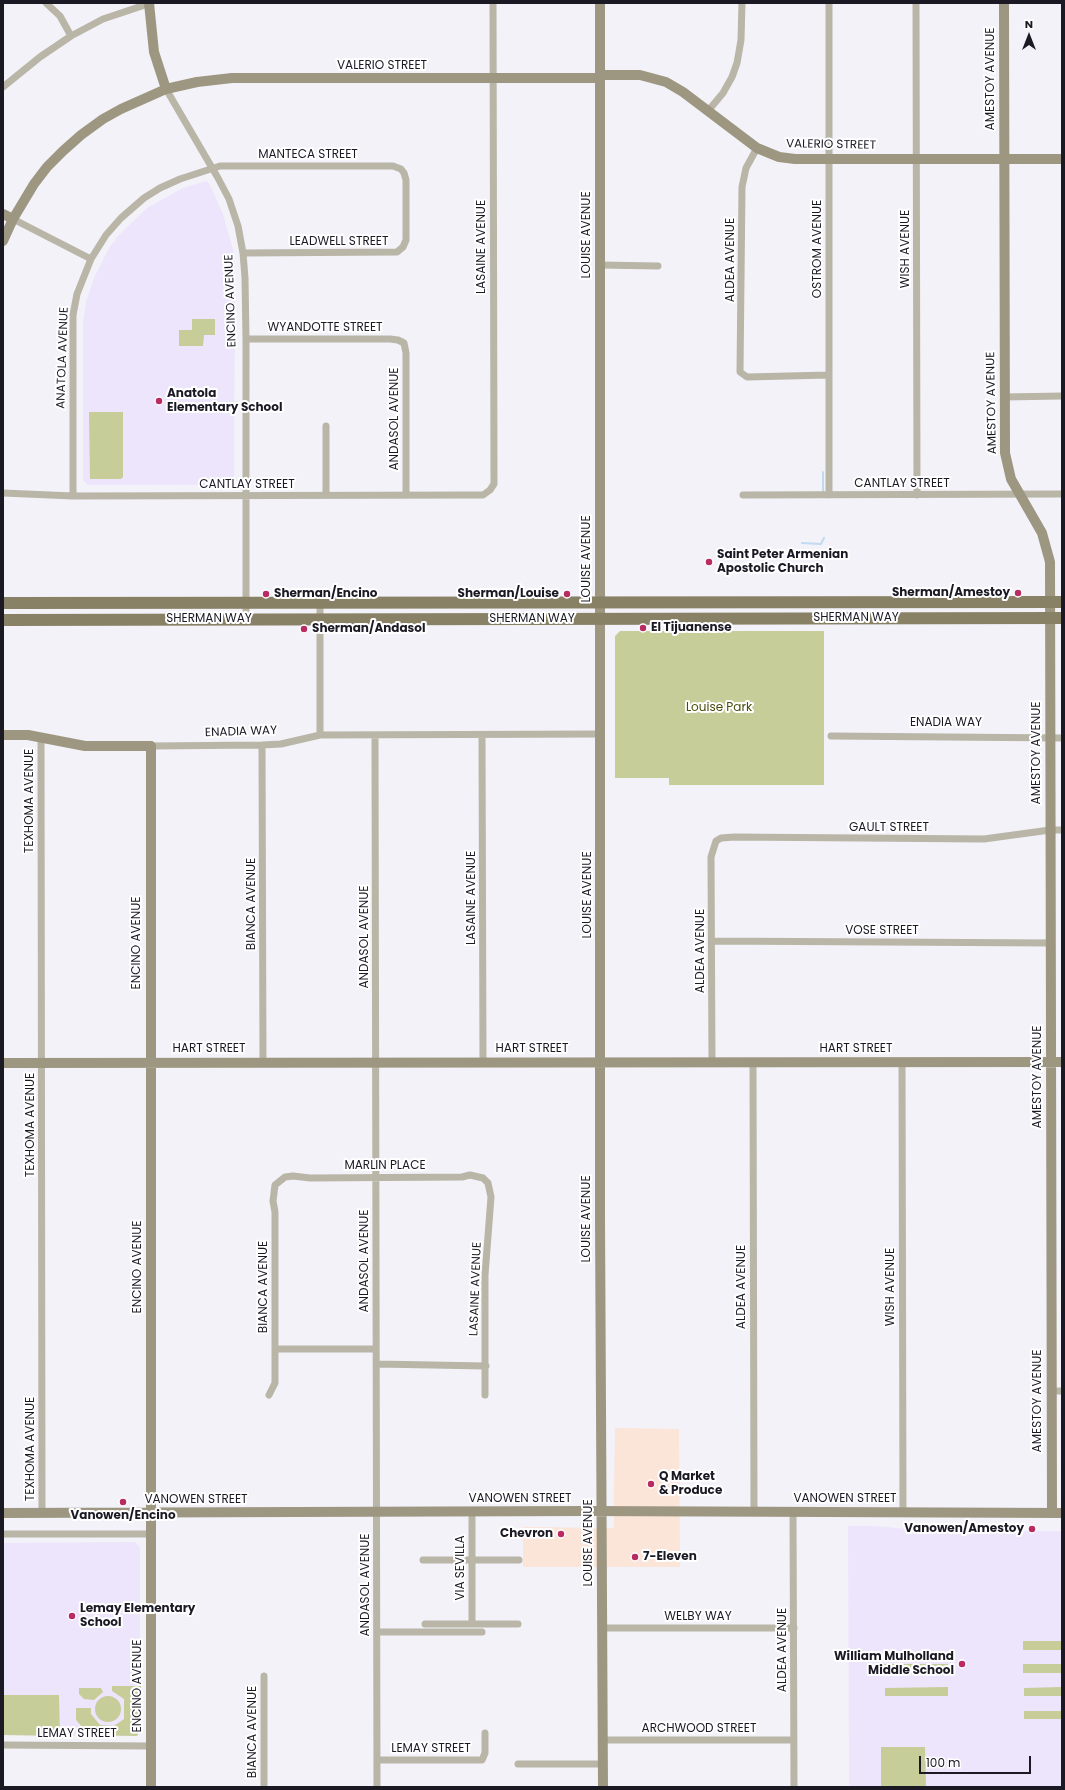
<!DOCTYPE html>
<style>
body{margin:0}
#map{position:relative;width:1065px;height:1790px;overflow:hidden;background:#f3f2f9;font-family:Poppins,sans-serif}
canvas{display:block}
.frame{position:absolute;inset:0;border:4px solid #1a1924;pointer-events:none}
.north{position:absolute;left:1009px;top:16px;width:40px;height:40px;-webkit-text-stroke:3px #fff;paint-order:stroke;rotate:0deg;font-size:11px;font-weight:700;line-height:16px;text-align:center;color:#1a1924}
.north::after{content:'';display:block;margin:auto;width:14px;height:18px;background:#1a1924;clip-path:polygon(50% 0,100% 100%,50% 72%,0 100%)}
.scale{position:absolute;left:919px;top:1756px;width:112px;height:18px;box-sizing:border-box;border:2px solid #1a1924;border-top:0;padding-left:5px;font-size:12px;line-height:14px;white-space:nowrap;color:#1a1924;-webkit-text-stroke:3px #fff;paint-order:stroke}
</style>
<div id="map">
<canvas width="1065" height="1790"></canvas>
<div class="frame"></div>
<div class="north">N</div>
<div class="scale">100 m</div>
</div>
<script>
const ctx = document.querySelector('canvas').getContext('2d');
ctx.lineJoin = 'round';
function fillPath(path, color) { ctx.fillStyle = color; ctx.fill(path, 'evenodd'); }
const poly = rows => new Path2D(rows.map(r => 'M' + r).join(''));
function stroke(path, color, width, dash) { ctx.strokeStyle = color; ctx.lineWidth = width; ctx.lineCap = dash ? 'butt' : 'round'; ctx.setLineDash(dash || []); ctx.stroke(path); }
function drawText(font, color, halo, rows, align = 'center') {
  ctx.font = font + ' Poppins,sans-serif'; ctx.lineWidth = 4; ctx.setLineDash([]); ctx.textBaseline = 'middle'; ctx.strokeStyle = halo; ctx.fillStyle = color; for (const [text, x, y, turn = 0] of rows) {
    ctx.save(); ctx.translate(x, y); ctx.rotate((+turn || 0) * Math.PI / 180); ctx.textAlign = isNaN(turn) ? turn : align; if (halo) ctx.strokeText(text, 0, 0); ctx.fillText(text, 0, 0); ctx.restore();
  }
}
const commercial = poly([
 [615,1428,679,1429,680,1567,523,1567,523,1527,614,1528,614,1492]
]);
const education = poly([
 [206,181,209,183,223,214,234,253,235,268,234,481,232,485,88,485,83,480,83,323,86,302,94,278,109,248,118,236,147,208,183,188],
 [848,1526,875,1526,931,1531,1062,1531,1062,1787,849,1787],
 [135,1542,140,1547,140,1731,137,1736,3,1735,3,1543]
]);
const green = poly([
 [192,319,215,319,215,335,204,335,203,346,179,346,179,330,192,330],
 [89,412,123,412,123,477,121,479,90,479],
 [620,631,824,631,824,785,669,785,669,778,615,778,615,636],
 [1023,1641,1062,1641,1062,1650,1023,1650],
 [884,1664,948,1664,948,1673,885,1673],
 [1023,1664,1062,1664,1062,1673,1023,1673],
 [112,1686,141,1686,140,1731,137,1736,85,1735,85,1730,76,1720,76,1708,91,1708,91,1714,100,1725,114,1726,124,1719,124,1699,112,1691],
 [948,1687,948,1696,885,1696,885,1688],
 [1062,1687,1062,1696,1024,1696,1024,1688],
 [79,1688,101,1688,103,1692,94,1700,84,1699,79,1694],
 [3,1695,59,1695,60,1736,3,1735],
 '95 1709a13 13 0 1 1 26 0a13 13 0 1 1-26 0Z',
 [1024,1711,1062,1711,1062,1719,1024,1719],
 [881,1747,925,1747,926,1787,881,1787]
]);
const stream = poly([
 [823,493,823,472],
 [802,543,821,544,824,538]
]);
const street = poly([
 [46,3,60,16,71,36],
 [829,3,829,495],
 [916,3,917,495],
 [3,87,40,57,71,36,103,19,151,3],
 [166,89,218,178,229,199,238,226,243,253,245,278,246,339,246,619],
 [708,111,723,93,732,77,737,63,741,40,742,3],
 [757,148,746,168,742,187,740,372,747,377,829,375],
 [13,219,91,259],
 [600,265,658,266],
 [246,339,390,339,398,340,404,343,406,353,406,495],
 [1004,397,1062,396],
 [326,426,326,495],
 [3,493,73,496,479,495,483,495,490,490,494,484,493,3],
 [743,495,1062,494],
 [73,496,73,315,77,294,91,259,106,235,121,218,144,198,160,188,180,179,220,166,393,166,401,169,404,173,406,180,406,240,403,247,397,252,243,253],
 [320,735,320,602],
 [375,735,377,1787],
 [482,735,483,1062],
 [831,736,1062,738],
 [41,737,42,1513],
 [262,745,263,1062],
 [151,746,262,745,281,744,320,735,601,734],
 [712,941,1051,943],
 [712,1062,711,857,716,841,721,838,735,837,984,839,1050,830,1062,830],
 [902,1062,903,1512],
 [753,1063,754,1512],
 [275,1349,376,1349],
 [377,1364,486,1366],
 [1051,1391,1062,1391],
 [269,1395,275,1383,275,1212,273,1201,275,1185,285,1177,293,1176,310,1178,462,1177,470,1175,483,1178,488,1183,491,1197,485,1275,485,1395],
 [793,1512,794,1787],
 [3,1534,151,1534],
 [423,1560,519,1560],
 [425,1624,518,1624],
 [472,1624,472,1512],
 [602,1628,794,1628],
 [377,1632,482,1632],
 [264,1676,264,1787],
 [603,1740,794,1740],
 [3,1745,151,1746],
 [377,1760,482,1760,485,1753,485,1733],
 [518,1764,603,1764]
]);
const secondary = poly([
 [149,3,154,52,166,89],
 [600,3,600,1220,603,1787],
 [1004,3,1005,453,1011,479,1042,533,1050,562,1052,1513],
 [600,75,640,75,666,82,683,92,757,148,779,157,795,159,1062,159],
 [3,214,13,219],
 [3,241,13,219,34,184,47,167,63,151,81,135,103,119,121,109,166,89,197,82,232,78,600,78],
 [3,735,28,735,85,746,151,746,151,1787],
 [3,1063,1062,1062],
 [3,1513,587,1511,1062,1513]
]);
const primary = poly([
 [3,603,1062,602],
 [3,620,1062,618]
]);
const markers = [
 [159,401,4,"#b92c61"],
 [709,562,4,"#b92c61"],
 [1018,593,4,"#b92c61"],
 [266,594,4,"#b92c61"],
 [567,594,4,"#b92c61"],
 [643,628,4,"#b92c61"],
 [304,629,4,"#b92c61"],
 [651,1484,4,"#b92c61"],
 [123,1502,4,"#b92c61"],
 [1032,1529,4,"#b92c61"],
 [561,1534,4,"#b92c61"],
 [635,1557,4,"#b92c61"],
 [72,1616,4,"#b92c61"],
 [962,1664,4,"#b92c61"]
];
const streetNames = [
 ["VALERIO STREET",382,66],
 ["AMESTOY AVENUE",991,79,-90],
 ["VALERIO STREET",831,145,1],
 ["MANTECA STREET",308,155],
 ["LOUISE AVENUE",587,235,-90],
 ["LEADWELL STREET",339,242],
 ["LASAINE AVENUE",482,247,-90],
 ["OSTROM AVENUE",818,249,-90],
 ["WISH AVENUE",906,249,-90],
 ["ALDEA AVENUE",731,260,-90],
 ["ENCINO AVENUE",231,301,-92],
 ["WYANDOTTE STREET",325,328],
 ["ANATOLA AVENUE",63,358,-88],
 ["AMESTOY AVENUE",992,403,-91],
 ["ANDASOL AVENUE",395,419,-90],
 ["CANTLAY STREET",902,484],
 ["CANTLAY STREET",247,485],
 ["LOUISE AVENUE",587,559,-90],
 ["SHERMAN WAY",856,618],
 ["SHERMAN WAY",209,619],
 ["SHERMAN WAY",532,619],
 ["ENADIA WAY",946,723],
 ["ENADIA WAY",241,732,-2],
 ["AMESTOY AVENUE",1037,753,-90],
 ["TEXHOMA AVENUE",30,801,-90],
 ["GAULT STREET",889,828],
 ["LOUISE AVENUE",588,895,-90],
 ["LASAINE AVENUE",472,898,-90],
 ["BIANCA AVENUE",252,904,-90],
 ["VOSE STREET",882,931],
 ["ANDASOL AVENUE",365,937,-90],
 ["ENCINO AVENUE",137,943,-90],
 ["ALDEA AVENUE",701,951,-90],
 ["HART STREET",209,1049],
 ["HART STREET",532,1049],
 ["HART STREET",856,1049],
 ["AMESTOY AVENUE",1038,1077,-90],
 ["TEXHOMA AVENUE",31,1125,-90],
 ["MARLIN PLACE",385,1166],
 ["LOUISE AVENUE",587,1219,-90],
 ["ANDASOL AVENUE",365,1261,-90],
 ["ENCINO AVENUE",138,1267,-90],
 ["BIANCA AVENUE",264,1287,-90],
 ["ALDEA AVENUE",742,1287,-90],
 ["WISH AVENUE",891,1287,-90],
 ["LASAINE AVENUE",476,1289,-88],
 ["AMESTOY AVENUE",1038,1401,-90],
 ["TEXHOMA AVENUE",31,1449,-90],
 ["VANOWEN STREET",520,1499],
 ["VANOWEN STREET",845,1499],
 ["VANOWEN STREET",196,1500],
 ["LOUISE AVENUE",589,1543,-90],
 ["VIA SEVILLA",461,1568,-90],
 ["ANDASOL AVENUE",366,1585,-90],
 ["WELBY WAY",698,1617],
 ["ALDEA AVENUE",783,1650,-90],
 ["ENCINO AVENUE",138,1686,-90],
 ["ARCHWOOD STREET",699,1729],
 ["BIANCA AVENUE",253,1732,-90],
 ["LEMAY STREET",77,1734],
 ["LEMAY STREET",431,1749]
];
const poiNames = [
 ["Anatola",167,394],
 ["Elementary School",167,408],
 ["Saint Peter Armenian",717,555],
 ["Apostolic Church",717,569],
 ["Sherman/Amestoy",1010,593,"right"],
 ["Sherman/Encino",274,594],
 ["Sherman/Louise",559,594,"right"],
 ["El Tijuanense",651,628],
 ["Sherman/Andasol",312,629],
 ["Q Market",659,1477],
 ["& Produce",659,1491],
 ["Vanowen/Encino",123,1516,"center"],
 ["Vanowen/Amestoy",1024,1529,"right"],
 ["Chevron",553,1534,"right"],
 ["7-Eleven",643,1557],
 ["Lemay Elementary",80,1609],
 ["School",80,1623],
 ["William Mulholland",954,1657,"right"],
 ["Middle School",954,1671,"right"]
];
const parkNames = [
 ["Louise Park",719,708]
];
fillPath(commercial, '#fbe4d8');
fillPath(education, '#ede5fb');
fillPath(green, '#c6cd98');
stroke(stream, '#c0daf2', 2);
stroke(street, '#b9b5a7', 7);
stroke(secondary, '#9d9781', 10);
stroke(primary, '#898166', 12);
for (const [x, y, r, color] of markers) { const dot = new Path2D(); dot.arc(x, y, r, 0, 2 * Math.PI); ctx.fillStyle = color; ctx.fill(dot); stroke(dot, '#fff', 1.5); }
drawText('12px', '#1a1924', '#fff', streetNames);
drawText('bold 12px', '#1a1924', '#fff', poiNames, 'left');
drawText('12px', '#494d0d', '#fff', parkNames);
</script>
